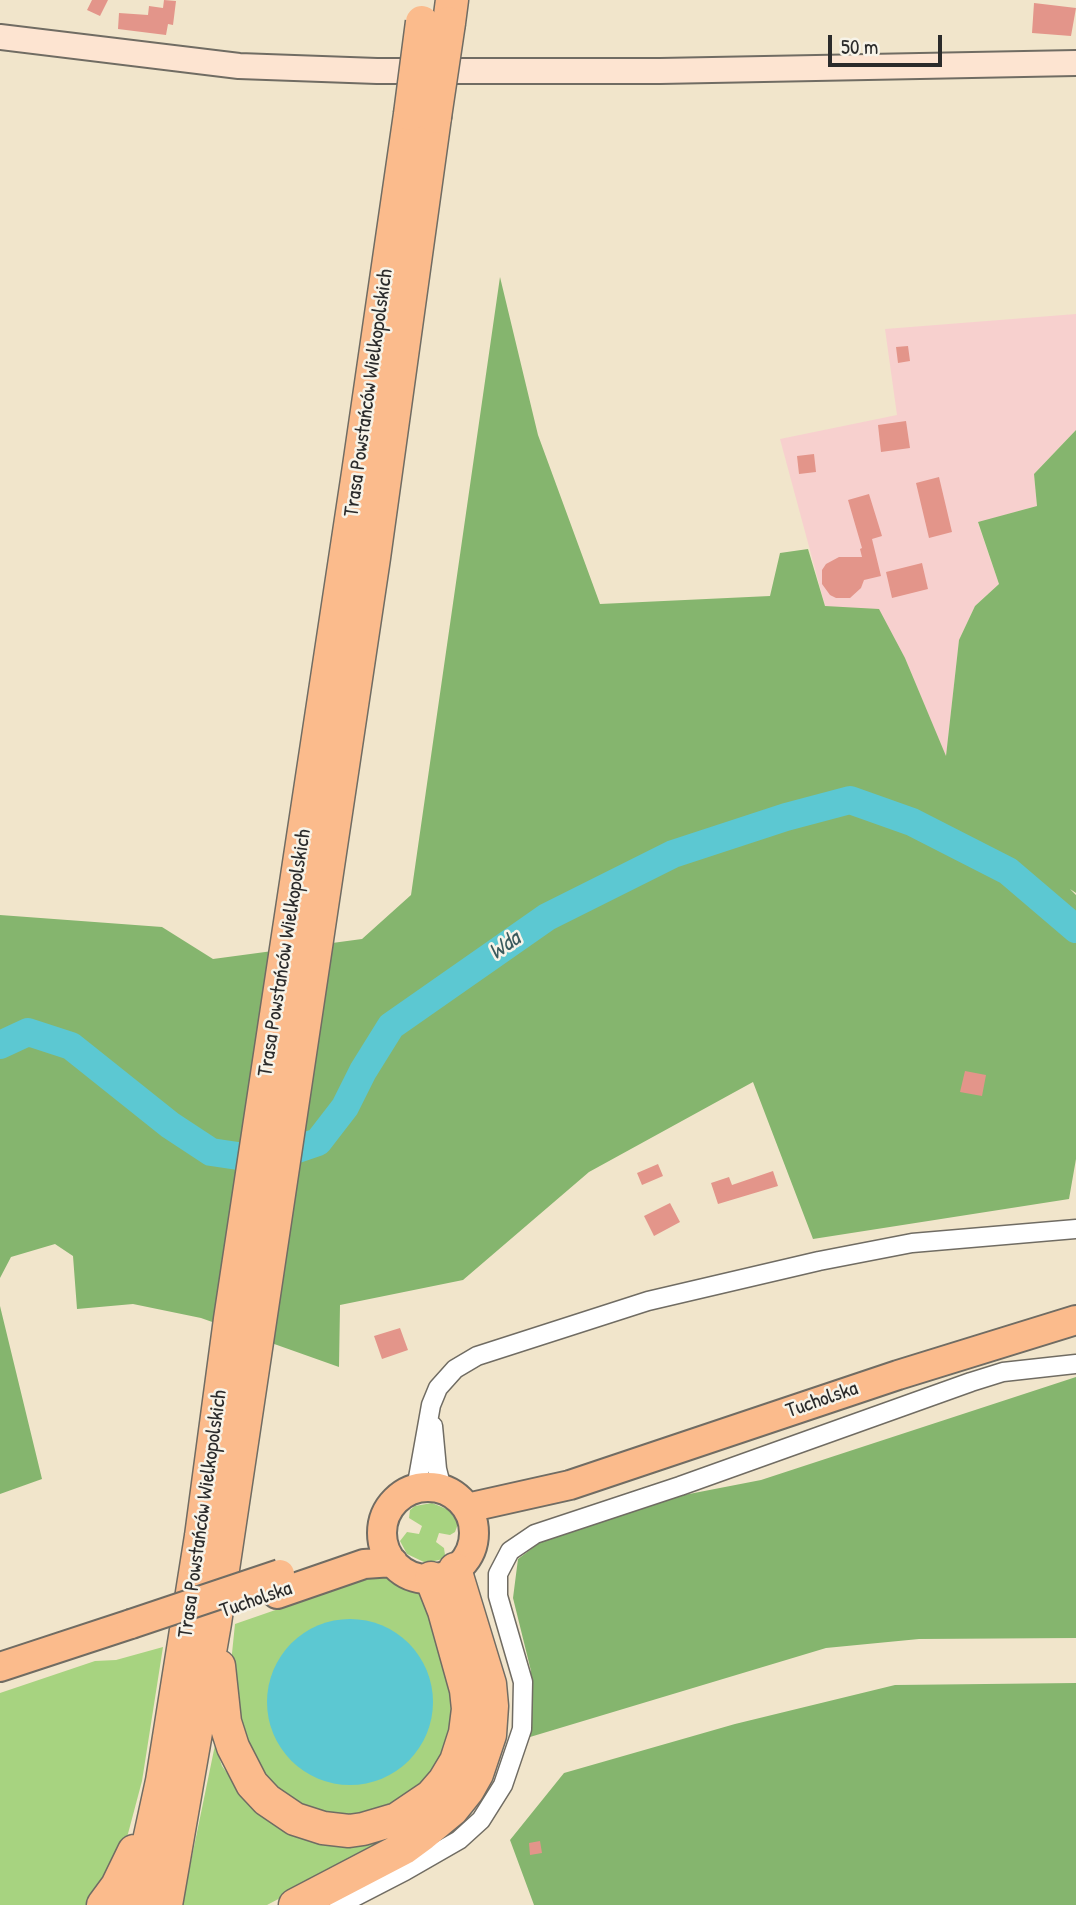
<!DOCTYPE html>
<meta charset="utf-8">
<style>
body{margin:0}
#map{position:relative;width:1076px;height:1905px;overflow:hidden;background:#f1e5cb;font-family:"Patrick Hand",sans-serif}
canvas{display:block}
.scale{position:absolute;left:828px;top:35px;width:114px;height:32px;box-sizing:border-box;border:4px solid #2b2b2b;border-top:0;padding-left:9px;font-size:21px;line-height:24px;white-space:nowrap;color:#2b2b2b;-webkit-text-stroke:5px #f7f3e8;paint-order:stroke}
</style>
<div id="map">
<canvas width="1076" height="1905"></canvas>
<div class="scale">50 m</div>
</div>
<script>
const ctx = document.querySelector('canvas').getContext('2d');
ctx.lineJoin = 'round';
function fillPath(path, color) { ctx.fillStyle = color; ctx.fill(path, 'evenodd'); }
const poly = rows => new Path2D(rows.map(r => 'M' + r).join(''));
function stroke(path, color, width, dash) { ctx.strokeStyle = color; ctx.lineWidth = width; ctx.lineCap = dash ? 'butt' : 'round'; ctx.setLineDash(dash || []); ctx.stroke(path); }
function drawText(font, color, halo, rows, align = 'center') {
  ctx.font = font + ' "Patrick Hand",sans-serif'; ctx.lineWidth = 5; ctx.setLineDash([]); ctx.textBaseline = 'middle'; ctx.strokeStyle = halo; ctx.fillStyle = color; for (const [text, x, y, turn = 0] of rows) {
    ctx.save(); ctx.translate(x, y); ctx.rotate((+turn || 0) * Math.PI / 180); ctx.textAlign = isNaN(turn) ? turn : align; if (halo) ctx.strokeText(text, 0, 0); ctx.fillText(text, 0, 0); ctx.restore();
  }
}
const built = poly([
 [1076,314,1076,430,1034,474,1037,506,978,523,999,584,975,606,959,640,946,757,905,658,825,606,780,439,897,415,885,329]
]);
const green = poly([
 [432,1503,449,1510,458,1524,455,1532,450,1535,439,1533,436,1542,444,1548,445,1555,443,1559,426,1563,407,1554,400,1541,407,1532,419,1534,422,1526,409,1518,410,1510,415,1506],
 [382,1569,427,1597,442,1629,458,1724,429,1785,360,1821,294,1807,243,1754,231,1663,235,1624,287,1606,311,1590],
 [163,1647,142,1781,121,1860,88,1905,0,1905,0,1693,95,1661,116,1660],
 [215,1745,222,1766,237,1787,379,1839,381,1845,267,1905,182,1905]
]);
const forest = poly([
 [500,277,538,435,600,604,770,596,780,553,808,549,825,606,879,609,905,658,946,756,959,640,975,606,999,584,978,522,1037,506,1034,474,1076,430,1076,893,1070,889,1076,895,1076,1159,1069,1199,813,1239,753,1082,589,1172,463,1280,340,1305,339,1367,201,1318,133,1304,77,1309,73,1256,55,1244,11,1257,0,1278,0,915,162,927,213,959,362,939,411,895],
 [0,1306,42,1479,0,1494],
 [1076,1377,1076,1638,919,1639,826,1648,530,1737,531,1671,513,1598,518,1559,551,1534,653,1501,761,1480],
 [1076,1683,1076,1905,534,1905,510,1840,564,1773,735,1724,895,1685]
]);
const water = poly([
 '267 1702a83 83 0 1 1 166 0a83 83 0 1 1-166 0Z'
]);
const river = poly([
 [0,1045,28,1032,71,1046,170,1125,211,1152,265,1160,318,1142,345,1107,363,1071,391,1026,547,917,673,854,786,817,850,800,912,822,1008,871,1076,929]
]);
const building = poly([
 [92,0,108,0,100,16,87,10],
 [164,0,176,1,173,25,168,24,166,35,118,29,119,13,148,15,149,6,163,8],
 [1034,3,1076,8,1071,36,1032,33],
 [908,346,910,361,898,363,896,347],
 [906,421,910,448,881,452,878,425],
 [814,454,816,472,799,474,797,456],
 [939,477,952,532,929,538,916,483],
 [869,494,882,536,872,539,881,576,864,580,861,588,850,598,836,598,830,595,822,584,822,570,826,564,839,557,862,557,860,549,862,548,848,500],
 [922,563,928,589,892,598,886,572],
 [965,1071,986,1075,982,1096,960,1092],
 [658,1164,663,1176,642,1185,637,1173],
 [773,1171,778,1186,718,1204,711,1183,729,1177,732,1185],
 [670,1203,680,1222,654,1236,644,1216],
 [400,1328,408,1350,382,1359,374,1336],
 [540,1841,542,1853,530,1855,529,1843]
]);
const street = poly([
 [433,1426,437,1469,442,1489],
 [416,1489,431,1405,438,1388,455,1369,477,1356,648,1301,819,1261,912,1243,1076,1229],
 [339,1905,405,1871,459,1840,481,1820,503,1785,522,1729,523,1682,498,1596,498,1574,510,1551,535,1534,680,1486,971,1382,1003,1372,1076,1364]
]);
const secondary = poly([
 [0,37,239,66,377,71,660,71,1076,63]
]);
const primary = poly([
 '382 1533a46 46 0 1 1 92 0a46 46 0 1 1-92 0Z',
 [467,1508,570,1485,898,1375,1076,1320],
 [277,1594,364,1564,393,1562],
 [0,1667,131,1624]
]);
const highway = poly([
 [449,23,452,0],
 [219,1666,225,1722,233,1747,252,1784,267,1800,295,1819,323,1828,349,1831,363,1829,397,1819,431,1796,444,1781,456,1761,465,1733,468,1709,466,1690,444,1611,431,1578],
 [103,1905,117,1886,134,1851],
 [135,1905,162,1781,201,1536,230,1319,358,473,410,114],
 [166,1905,215,1623,374,558,435,117],
 [295,1905,404,1848,423,1834,452,1810,468,1790,477,1774,490,1735,492,1706,490,1684,455,1569]
]);
const primaryBridge = poly([
 [131,1624,280,1574]
]);
const highwayBridge = poly([
 [410,114,422,22],
 [435,117,449,23]
]);
const streetNames = [
 ["Trasa Powstańców Wielkopolskich",369,393,-82],
 ["Trasa Powstańców Wielkopolskich",285,953,-81],
 ["Tucholska",822,1400,-19],
 ["Trasa Powstańców Wielkopolskich",203,1514,-82],
 ["Tucholska",256,1600,-19]
];
const waterNames = [
 ["Wda",505,946,-35]
];
fillPath(built, '#f7d0ce');
fillPath(green, '#a7d380');
fillPath(forest, '#85b56e');
fillPath(water, '#5cc8d2');
stroke(river, '#5cc8d2', 28);
fillPath(building, '#e3958a');
stroke(street, '#706c63', 21);
stroke(secondary, '#706c63', 28);
stroke(primary, '#706c63', 32);
stroke(highway, '#706c63', 35);
stroke(street, '#fff', 18);
stroke(secondary, '#fde4d1', 24);
stroke(primary, '#fbbb8c', 28);
stroke(highway, '#fbbb8c', 32);
stroke(primaryBridge, '#706c63', 32, []);
stroke(highwayBridge, '#706c63', 35, []);
stroke(primaryBridge, '#fbbb8c', 28);
stroke(highwayBridge, '#fbbb8c', 32);
drawText('21px', '#2b2b2b', '#f7f3e8', streetNames);
drawText('italic 23px', '#3a5a5d', '#f7f3e8', waterNames);
</script>
